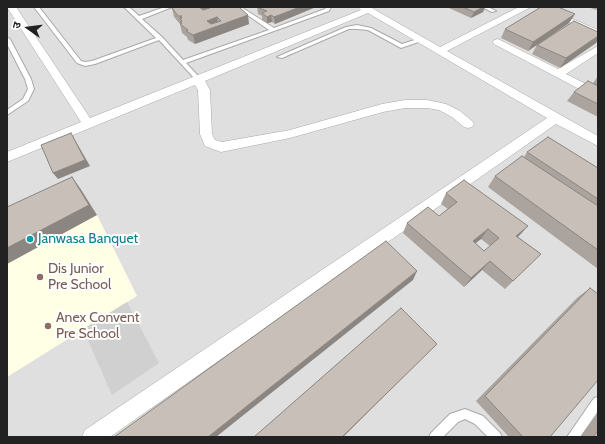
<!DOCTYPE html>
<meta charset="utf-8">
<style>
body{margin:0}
#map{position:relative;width:605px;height:444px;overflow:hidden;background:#f2efe9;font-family:Cabin,"Noto Sans Devanagari",sans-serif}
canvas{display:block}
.frame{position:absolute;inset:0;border:8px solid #222;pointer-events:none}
.north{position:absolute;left:8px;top:8px;width:40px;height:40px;-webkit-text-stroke:3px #fff;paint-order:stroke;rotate:284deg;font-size:11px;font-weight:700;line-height:16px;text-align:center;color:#222}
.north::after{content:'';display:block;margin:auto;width:14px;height:18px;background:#222;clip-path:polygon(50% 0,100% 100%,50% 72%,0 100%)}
</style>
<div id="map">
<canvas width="605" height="444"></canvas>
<div class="frame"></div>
<div class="north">उ</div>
</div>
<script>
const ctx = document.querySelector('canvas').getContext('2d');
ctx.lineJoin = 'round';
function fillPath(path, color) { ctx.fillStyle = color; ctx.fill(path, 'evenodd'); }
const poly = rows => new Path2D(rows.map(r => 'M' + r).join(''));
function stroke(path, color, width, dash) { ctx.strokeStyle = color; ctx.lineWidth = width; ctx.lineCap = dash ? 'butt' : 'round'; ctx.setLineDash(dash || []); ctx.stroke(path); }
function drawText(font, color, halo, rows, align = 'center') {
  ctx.font = font + ' Cabin,sans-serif'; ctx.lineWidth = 4; ctx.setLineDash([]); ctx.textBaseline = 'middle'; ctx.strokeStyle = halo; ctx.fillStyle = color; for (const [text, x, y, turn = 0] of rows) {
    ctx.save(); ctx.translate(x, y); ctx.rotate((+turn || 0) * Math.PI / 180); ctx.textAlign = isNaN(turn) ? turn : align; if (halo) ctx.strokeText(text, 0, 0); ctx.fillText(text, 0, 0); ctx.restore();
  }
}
const residential = poly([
 [7,7,598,7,598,437,7,437]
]);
const education = poly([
 [97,215,137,296,7,377,7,264]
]);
const religious = poly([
 [127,302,159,363,112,395,83,329]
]);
const lane = poly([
 [34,7,39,7,81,61,85,62,92,61,156,38,124,7,129,7,139,16,165,7,172,7,142,19,162,37,183,60,269,30,236,7,241,7,274,28,325,9,327,7,331,7,329,11,186,63,201,79,198,81,196,80,159,40,95,64,85,66,77,63,34,7],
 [482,7,488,7,496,11,492,12,482,7],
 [357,25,371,28,402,44,421,38,424,40,401,48,368,30,357,29,349,29,282,58,277,57,346,27,357,25],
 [7,37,10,39,31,79,34,89,28,101,7,115,7,110,23,99,28,89,25,79,7,44,7,37],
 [598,397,598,411,580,437,567,437,594,398,598,397],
 [465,409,483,416,500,433,502,437,488,437,475,424,465,419,458,422,443,437,429,437,431,433,450,414,465,409]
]);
const street = poly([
 [7,7,16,7,90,118,361,10,358,7,370,7,440,47,519,7,531,7,447,51,598,136,598,146,556,124,110,437,82,437,85,430,547,118,368,13,205,81,210,90,212,134,215,140,222,142,290,130,382,104,405,100,427,100,446,104,460,111,472,121,474,124,472,127,468,128,464,127,452,117,439,110,427,108,405,108,383,112,290,138,221,152,205,146,200,134,198,90,195,85,7,162,7,152,81,122,7,7],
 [552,10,598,30,598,37,549,15,547,13,549,11,552,10],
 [498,39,558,69,598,46,598,53,566,74,598,90,598,99,494,44,493,42,494,40,498,39]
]);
const wall = poly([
 [176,7,239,7,249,24,195,44,188,40,187,37,182,33,180,24,174,17,172,8],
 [257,7,316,7,275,24,272,22,267,23,262,20,262,16,258,14],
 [449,7,485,7,483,12,471,18,449,8],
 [588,7,598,7,598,9,596,10],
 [575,14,569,23,543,41,596,43,560,68,532,54,537,45,528,51,501,38,505,29],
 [598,76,598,117,567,101,574,92,593,83],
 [527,152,598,168,598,269,488,187,495,176,524,157],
 [446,193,518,237,541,254,505,289,482,270,464,287,403,233,407,223,439,216,448,209,441,204],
 [481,239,490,246,484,251,475,243],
 [590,288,550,437,509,437,476,401,578,297],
 [598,413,598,437,580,437]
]);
const shadedWall = poly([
 [199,7,207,7,208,14],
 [300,7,316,7,275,24,274,17],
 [483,7,485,7,483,12,471,18,474,12],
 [575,14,569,23,528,51,533,42],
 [248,15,249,24,195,44,193,35,207,21,217,17,218,26],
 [271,15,272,22,267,23,267,17],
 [598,36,598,40,596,43,560,68,566,58],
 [71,133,75,140,90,166,58,179,53,173],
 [72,177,80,188,97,215,7,264,7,248],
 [528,226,519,236,508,246,516,236],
 [488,229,481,239,466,251,473,241],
 [490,261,482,270,464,287,471,278],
 [417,271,413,280,216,437,208,437],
 [437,344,343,437,342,437]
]);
const building = poly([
 [176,7,199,7,203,10,210,8,209,7,239,7,248,15,193,35,186,31,188,30,180,24,182,23,180,22,182,21,180,19,182,18,180,17,182,16,178,16,172,8,176,7],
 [217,17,221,21,211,24,207,21,217,17],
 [257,7,300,7,274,17,271,15,267,17,262,13,267,11,257,7],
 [463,7,483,7,474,12,463,7],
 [541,7,558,7,575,14,533,42,505,29,541,7],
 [574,21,598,32,598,36,566,58,537,45,574,21],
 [588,81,598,86,598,104,574,92,588,81],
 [71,133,85,160,53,173,41,145,71,133],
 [548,137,598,168,598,199,527,152,548,137],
 [522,156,598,206,598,250,495,176,522,156],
 [72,177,89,205,7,248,7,207,72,177],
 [464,180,528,226,516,236,541,254,513,281,490,261,471,278,407,223,428,207,439,216,457,202,446,193,464,180],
 [488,229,499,238,484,251,473,241,488,229],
 [386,241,417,271,208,437,114,437,386,241],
 [590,288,598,294,598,380,550,437,523,437,485,396,590,288],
 [401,308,437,344,342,437,254,437,401,308],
 [598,431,598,437,593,437,598,431]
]);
const markers = [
 [30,239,4,"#0f9aa8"],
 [40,277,4,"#8d6e63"],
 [48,326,4,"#8d6e63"]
];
const cultureNames = [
 ["Janwasa Banquet",38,239]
];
const educationNames = [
 ["Dis Junior",48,269],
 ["Pre School",48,285],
 ["Anex Convent",56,318],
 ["Pre School",56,334]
];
fillPath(residential, '#e0dfdf');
fillPath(education, '#ffffe5');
fillPath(religious, '#d0d0d0');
stroke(lane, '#a9a9a9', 2);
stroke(street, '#a9a9a9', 1);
fillPath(lane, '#fff');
fillPath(street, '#fff');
fillPath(wall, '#aba49e');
fillPath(shadedWall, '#8b8681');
fillPath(building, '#c7bfb8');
stroke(building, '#8b8681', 1);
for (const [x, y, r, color] of markers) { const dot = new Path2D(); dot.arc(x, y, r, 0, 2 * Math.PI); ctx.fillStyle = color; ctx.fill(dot); stroke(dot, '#fff', 1.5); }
drawText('14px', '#0d838f', '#fff', cultureNames, 'left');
drawText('14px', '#785e54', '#fff', educationNames, 'left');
</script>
